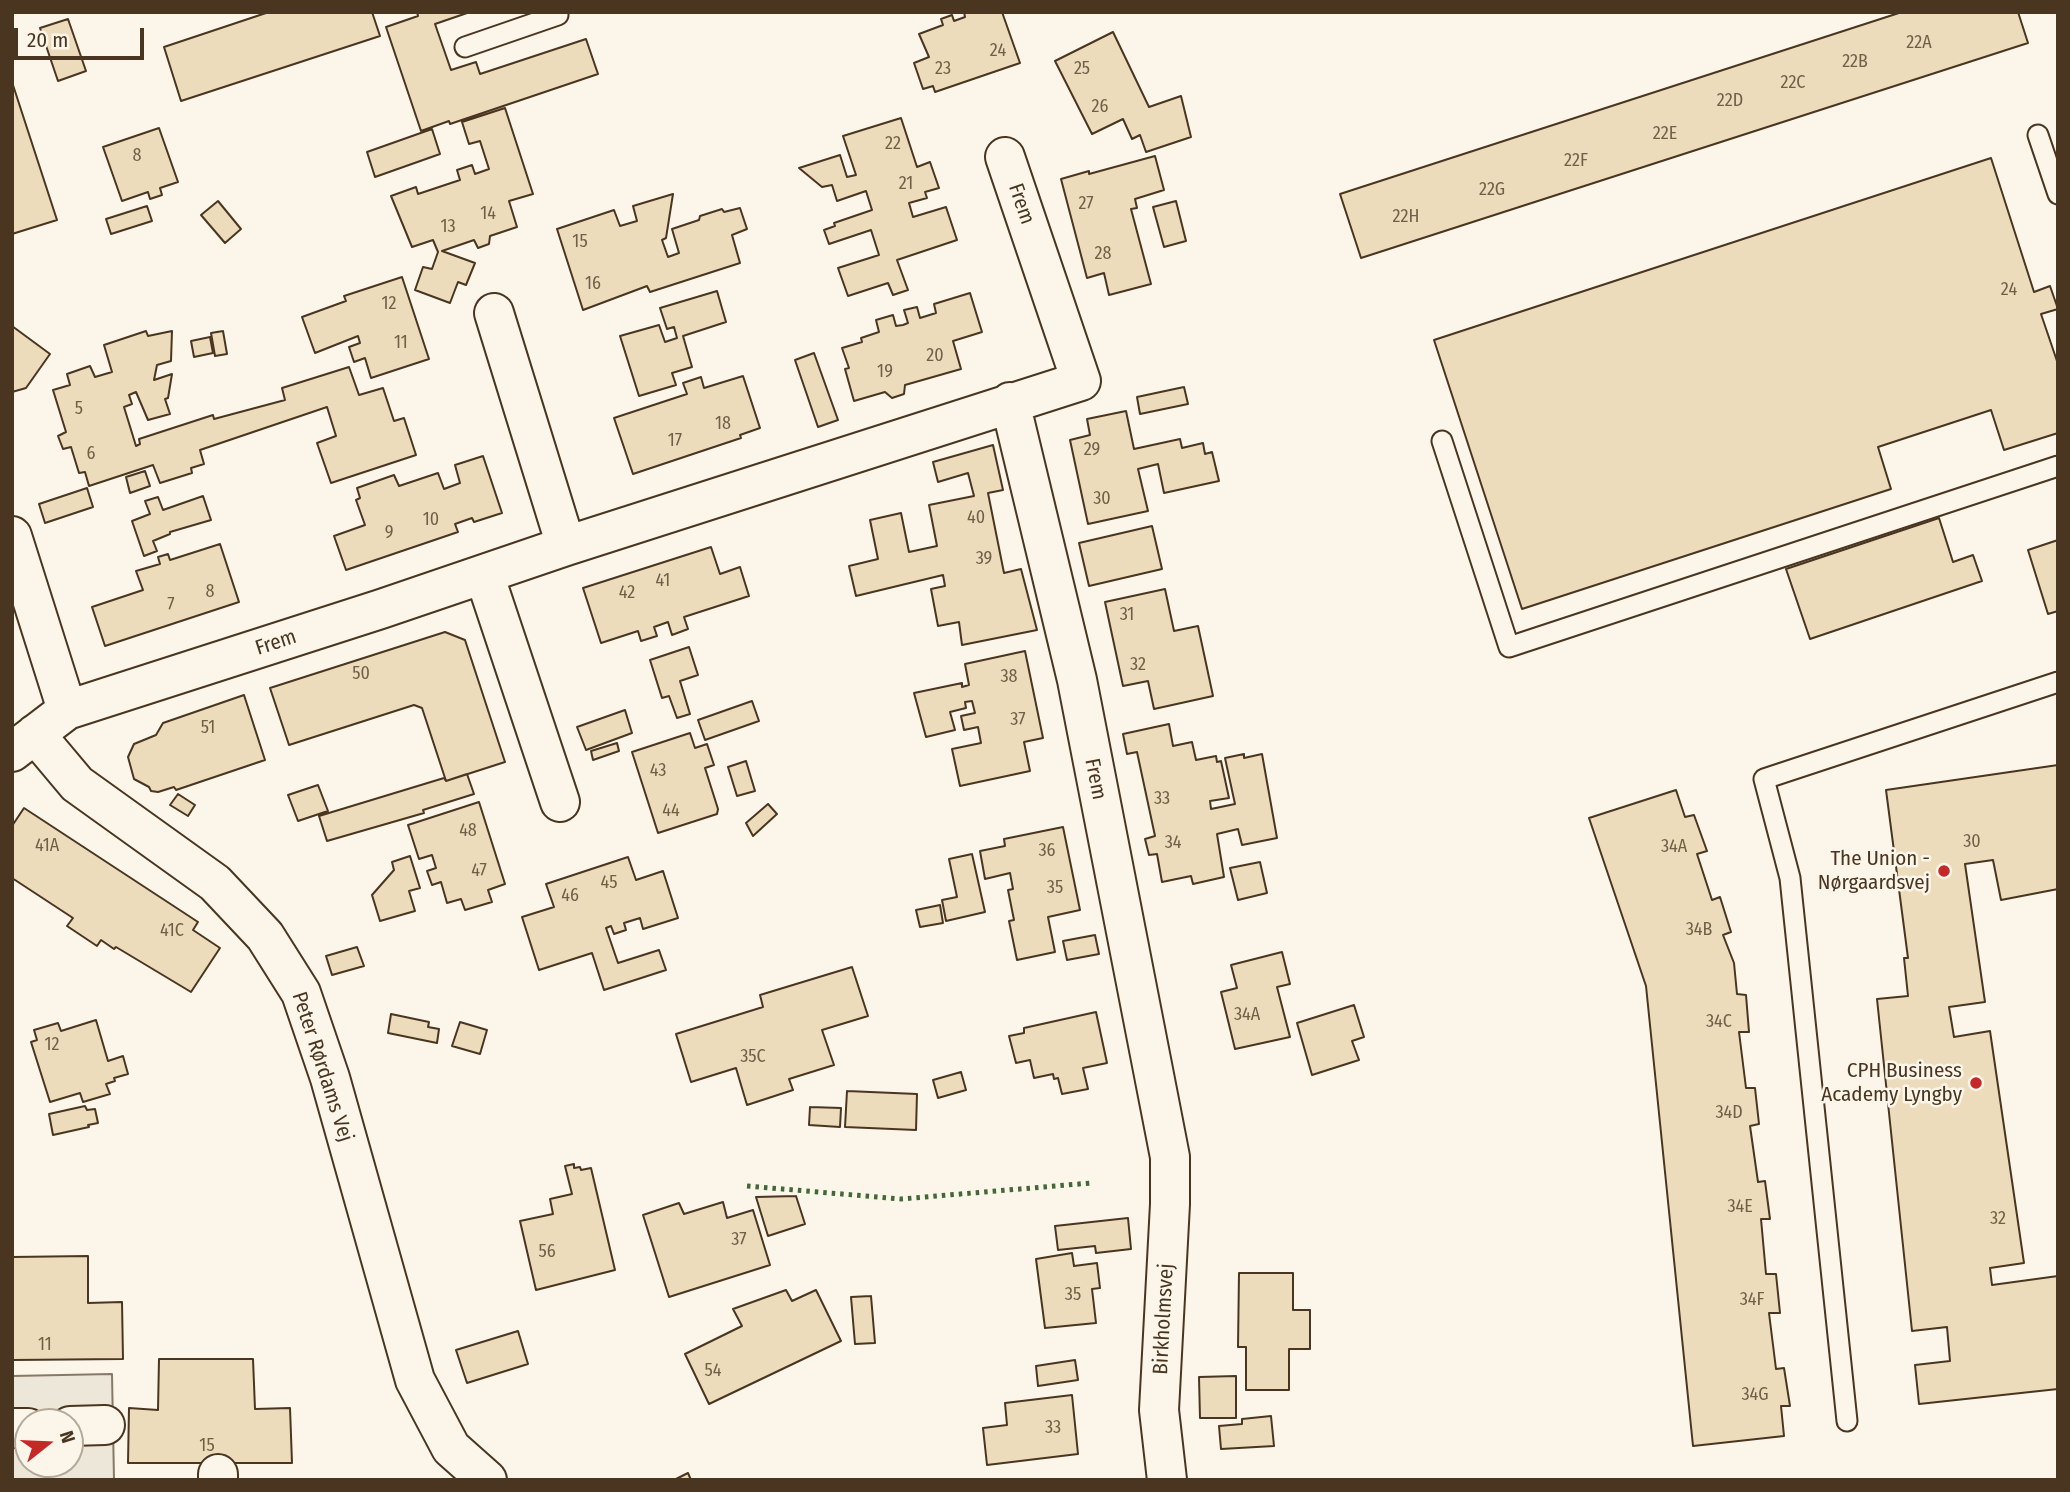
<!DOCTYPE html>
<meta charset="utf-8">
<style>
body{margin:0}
#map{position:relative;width:2070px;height:1492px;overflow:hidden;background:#fbf6e9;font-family:"Fira Sans Condensed",sans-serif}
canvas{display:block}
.frame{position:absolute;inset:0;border:14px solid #4a3520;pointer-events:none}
.north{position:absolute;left:14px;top:1408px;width:70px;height:70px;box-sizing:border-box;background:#fbf6e9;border:2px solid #b4a999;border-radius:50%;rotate:72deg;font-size:19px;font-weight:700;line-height:28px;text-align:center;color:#4a3520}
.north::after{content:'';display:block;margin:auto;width:24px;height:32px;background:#c62828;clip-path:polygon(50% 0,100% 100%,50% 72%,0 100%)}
.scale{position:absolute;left:14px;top:28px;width:130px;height:32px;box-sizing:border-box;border:4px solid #4a3520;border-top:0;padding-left:9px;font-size:21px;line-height:24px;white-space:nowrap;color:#4a3520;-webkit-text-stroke:5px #fbf6e9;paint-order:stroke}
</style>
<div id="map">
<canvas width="2070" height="1492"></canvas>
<div class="frame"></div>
<div class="north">N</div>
<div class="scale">20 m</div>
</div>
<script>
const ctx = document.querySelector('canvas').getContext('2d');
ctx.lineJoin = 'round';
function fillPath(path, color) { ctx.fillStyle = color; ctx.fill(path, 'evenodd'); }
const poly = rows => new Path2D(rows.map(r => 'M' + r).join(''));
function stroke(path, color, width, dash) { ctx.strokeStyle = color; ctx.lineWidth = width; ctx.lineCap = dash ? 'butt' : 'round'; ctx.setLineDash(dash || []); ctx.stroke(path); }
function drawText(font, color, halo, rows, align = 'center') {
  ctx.font = font + ' "Fira Sans Condensed",sans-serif'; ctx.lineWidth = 5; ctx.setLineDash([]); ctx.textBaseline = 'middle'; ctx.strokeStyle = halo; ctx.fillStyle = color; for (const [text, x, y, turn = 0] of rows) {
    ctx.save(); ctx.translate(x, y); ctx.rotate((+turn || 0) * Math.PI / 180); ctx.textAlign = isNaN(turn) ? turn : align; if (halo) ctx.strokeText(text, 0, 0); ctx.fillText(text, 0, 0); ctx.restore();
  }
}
const parking = poly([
 [112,1374,114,1480,12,1480,12,1376,112,1374],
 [28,1422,70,1422,70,1464,28,1464,28,1422]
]);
const building = poly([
 [269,12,372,12,380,36,181,101,164,47,269,12],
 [417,12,470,12,435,24,451,70,476,62,480,74,586,39,598,74,450,124,449,121,421,131,386,27,418,16,417,12],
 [964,12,1002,12,1020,63,935,92,933,86,923,89,914,63,929,57,919,34,943,25,941,19,952,15,954,21,965,17,964,12],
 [1902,12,2018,12,2028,43,1361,258,1340,194,1902,12],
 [68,19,86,71,58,81,40,28,68,19],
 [1113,32,1149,107,1181,96,1191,137,1146,152,1140,135,1132,139,1123,119,1092,134,1055,61,1113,32],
 [12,82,57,220,12,234,12,82],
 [505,108,533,194,509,201,517,227,490,236,489,244,478,248,474,240,442,251,475,263,466,285,458,282,450,303,415,290,423,267,432,269,438,252,433,240,412,247,391,196,416,187,418,194,460,180,457,170,472,165,475,174,489,169,480,141,469,144,462,122,505,108],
 [901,118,917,167,930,162,939,188,925,192,927,198,909,203,913,217,946,207,957,240,897,260,908,290,893,295,888,283,848,296,838,268,879,255,871,230,829,244,824,230,835,226,834,223,872,210,866,191,837,201,832,185,822,187,799,168,840,155,847,177,856,175,843,136,901,118],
 [159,128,178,182,160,188,162,195,150,199,148,192,122,201,103,147,159,128],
 [432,129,440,154,375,177,367,152,432,129],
 [1155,156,1164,190,1135,199,1137,208,1131,209,1151,284,1109,295,1104,273,1087,278,1061,179,1089,171,1089,174,1155,156],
 [1991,158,2034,292,2050,286,2058,309,2041,314,2058,364,2058,433,2004,450,1991,410,1878,447,1891,489,1522,609,1434,340,1991,158],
 [673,194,666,238,662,240,668,257,679,253,672,229,699,220,700,216,722,209,724,212,740,208,747,229,732,235,740,263,650,292,647,286,583,310,557,229,614,210,620,226,637,221,633,206,673,194],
 [218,201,241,229,225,243,201,215,218,201],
 [1176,201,1186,241,1164,247,1153,207,1176,201],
 [147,206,152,221,111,234,106,219,147,206],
 [402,277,429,359,371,378,365,358,354,362,349,347,360,343,358,336,315,353,302,317,346,301,344,296,402,277],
 [717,291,726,322,683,336,692,367,672,373,676,385,639,396,620,336,659,325,665,342,677,338,674,327,667,329,660,308,717,291],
 [970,293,982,332,953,341,961,369,905,385,904,394,892,398,885,392,854,401,845,369,849,368,842,348,862,342,861,338,879,332,876,320,893,315,896,326,903,325,908,323,904,310,917,307,920,318,936,313,934,304,970,293],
 [12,326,50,354,26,388,12,392,12,326],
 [146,331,148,336,172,331,171,361,157,365,154,380,172,374,168,398,165,399,170,414,148,420,136,392,129,395,132,404,124,407,136,446,140,444,139,439,213,415,214,419,285,400,282,388,349,367,359,395,383,388,394,421,404,418,416,455,331,483,317,443,336,436,327,407,200,450,204,464,191,468,192,473,160,483,153,465,89,486,85,472,79,473,71,447,63,449,58,436,66,432,53,390,70,385,67,374,90,366,95,377,112,372,104,345,146,331],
 [223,331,227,354,215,356,211,333,223,331],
 [210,337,213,353,194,357,191,341,210,337],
 [814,353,838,420,818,427,795,360,814,353],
 [743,376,760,428,740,435,741,438,633,474,614,418,687,394,683,383,701,377,704,388,743,376],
 [1184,387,1188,404,1140,414,1137,397,1184,387],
 [1126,411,1134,449,1180,439,1182,448,1203,443,1205,454,1212,452,1219,481,1164,493,1158,464,1138,469,1148,511,1088,524,1070,440,1090,435,1087,419,1126,411],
 [993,445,1003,490,988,493,1004,573,1021,569,1037,630,962,645,959,622,938,626,931,589,945,586,943,575,856,596,849,566,878,559,870,520,901,513,909,552,937,546,929,505,974,496,968,473,938,482,933,462,993,445],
 [483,456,502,513,474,522,472,518,455,524,458,532,346,570,334,536,365,525,356,500,360,498,357,488,394,475,399,486,438,473,444,489,460,483,455,465,483,456],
 [145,471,150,486,130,493,126,477,145,471],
 [87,488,93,507,45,523,39,504,87,488],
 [203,496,211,520,170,532,170,534,153,541,157,551,144,556,132,521,150,514,145,501,158,497,163,510,203,496],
 [1939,518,1953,562,1973,555,1982,581,1810,639,1786,569,1939,518],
 [1152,526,1162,569,1089,586,1079,543,1152,526],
 [2058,540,2058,611,2048,614,2028,550,2058,540],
 [220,544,239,602,105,646,92,607,143,590,136,571,160,564,158,557,168,554,170,560,220,544],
 [711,547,720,574,740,567,749,596,684,617,688,629,672,635,668,622,654,627,657,636,641,641,638,631,601,643,583,588,711,547],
 [1165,589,1174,631,1198,626,1213,696,1154,709,1148,681,1123,686,1105,602,1165,589],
 [445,632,465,640,505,762,446,781,422,708,414,705,289,745,270,688,445,632],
 [689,647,698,675,680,681,690,714,677,718,669,696,662,698,650,660,689,647],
 [1025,651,1043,738,1024,742,1030,771,960,786,952,749,981,743,978,727,964,730,961,716,975,713,972,701,965,702,966,708,950,712,955,730,926,737,914,693,962,683,962,687,969,685,965,664,1025,651],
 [244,695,265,760,176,790,174,787,158,792,151,791,149,787,134,779,128,757,134,744,156,735,163,723,244,695],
 [752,701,759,721,705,740,698,720,752,701],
 [625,710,632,733,586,750,577,727,625,710],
 [1169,724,1173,746,1192,742,1196,760,1216,756,1217,762,1221,761,1229,798,1210,801,1211,809,1235,804,1225,758,1244,754,1244,758,1262,754,1277,838,1242,845,1238,829,1217,834,1224,877,1193,884,1191,876,1162,882,1157,854,1149,855,1145,839,1155,836,1137,752,1127,754,1123,734,1169,724],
 [690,733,695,748,707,744,714,765,705,768,718,809,717,814,658,833,632,752,690,733],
 [617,743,619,751,593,760,591,751,617,743],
 [746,761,755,791,737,796,728,767,746,761],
 [2058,765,2058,889,2001,900,1993,860,1965,864,1985,1002,1949,1007,1954,1037,1990,1031,2024,1263,1990,1268,1992,1285,2058,1276,2058,1389,1919,1404,1915,1365,1950,1361,1947,1327,1912,1331,1877,999,1908,996,1904,958,1908,958,1886,790,2058,765],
 [467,774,474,794,423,810,424,813,327,841,319,816,444,778,446,781,467,774],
 [318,785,328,811,298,821,288,795,318,785],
 [1676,790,1685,817,1694,815,1707,851,1697,854,1712,900,1720,897,1731,932,1723,935,1734,963,1737,994,1746,995,1749,1032,1739,1032,1746,1088,1755,1088,1759,1124,1750,1126,1758,1182,1765,1181,1770,1219,1761,1219,1766,1274,1776,1274,1780,1313,1769,1313,1776,1369,1784,1368,1790,1406,1781,1406,1784,1436,1693,1446,1646,986,1589,818,1676,790],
 [178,794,195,805,188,816,170,805,178,794],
 [479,802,505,884,488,890,492,902,465,910,461,899,447,903,441,882,432,885,427,871,436,868,432,855,419,859,408,825,479,802],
 [768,804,777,814,753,836,746,823,768,804],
 [24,808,198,922,193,930,220,948,191,992,116,947,114,949,101,940,97,946,67,926,73,918,12,878,12,826,24,808],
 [1063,827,1080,910,1048,917,1055,952,1017,960,1009,921,1014,920,1008,890,1013,889,1010,873,985,879,980,851,1005,846,1004,839,1063,827],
 [972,854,985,912,946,921,942,900,957,897,949,859,972,854],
 [410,856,420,888,409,891,415,911,380,921,372,895,394,870,392,862,410,856],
 [628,857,636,880,663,871,678,918,643,929,640,918,624,923,626,930,614,934,611,926,606,928,618,963,659,950,666,970,604,990,592,953,539,970,522,917,554,907,546,884,628,857],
 [1260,862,1267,893,1238,900,1230,868,1260,862],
 [940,905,943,923,920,927,916,910,940,905],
 [1095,935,1099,954,1067,960,1063,941,1095,935],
 [357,947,364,966,332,975,326,956,357,947],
 [1282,952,1290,984,1277,987,1290,1037,1235,1049,1221,992,1237,988,1231,965,1282,952],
 [852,967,868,1016,822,1030,834,1065,789,1079,793,1090,747,1105,736,1068,691,1082,676,1034,763,1007,760,995,852,967],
 [1354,1005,1364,1037,1352,1041,1359,1060,1312,1075,1297,1023,1354,1005],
 [1096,1012,1107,1063,1083,1068,1088,1089,1062,1094,1058,1078,1054,1079,1053,1074,1034,1078,1030,1060,1016,1063,1009,1036,1024,1033,1024,1028,1096,1012],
 [391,1014,429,1022,428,1027,439,1029,437,1043,388,1033,391,1014],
 [96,1020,108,1061,123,1056,128,1074,114,1078,115,1081,106,1084,110,1094,83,1102,80,1093,50,1102,31,1042,37,1040,34,1030,58,1023,61,1031,96,1020],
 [460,1022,487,1030,480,1054,452,1046,460,1022],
 [961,1072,966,1090,938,1098,933,1080,961,1072],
 [847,1091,917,1094,916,1130,845,1127,847,1091],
 [85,1106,87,1110,95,1109,98,1123,88,1125,89,1127,53,1135,49,1114,85,1106],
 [810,1107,841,1108,840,1127,809,1125,810,1107],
 [574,1164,574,1168,580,1167,581,1170,591,1168,615,1270,536,1290,520,1221,553,1214,550,1199,572,1194,565,1166,574,1164],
 [796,1196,805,1224,768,1236,756,1197,796,1196],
 [723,1202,727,1218,753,1210,770,1265,669,1297,643,1215,679,1203,684,1214,723,1202],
 [1128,1218,1131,1249,1096,1253,1095,1246,1058,1250,1055,1226,1128,1218],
 [1072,1253,1074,1266,1097,1263,1100,1288,1092,1289,1096,1323,1045,1328,1036,1259,1072,1253],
 [88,1256,88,1303,122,1302,123,1359,12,1360,12,1257,88,1256],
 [1239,1273,1293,1273,1293,1310,1310,1310,1310,1349,1289,1349,1289,1390,1246,1390,1246,1347,1238,1347,1239,1273],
 [786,1290,792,1301,816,1290,841,1341,709,1404,685,1354,742,1326,733,1309,786,1290],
 [871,1296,875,1343,855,1344,851,1297,871,1296],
 [518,1331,528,1364,467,1383,456,1350,518,1331],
 [159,1359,253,1359,255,1409,290,1408,292,1463,128,1463,129,1408,158,1410,159,1359],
 [1075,1360,1078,1380,1038,1386,1036,1366,1075,1360],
 [1236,1376,1236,1418,1200,1418,1199,1377,1236,1376],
 [1072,1395,1078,1454,987,1465,983,1428,1007,1425,1005,1403,1072,1395],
 [1271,1416,1274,1446,1221,1449,1219,1426,1242,1424,1242,1419,1271,1416],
 [688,1473,691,1480,674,1480,688,1473]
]);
const service = poly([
 [465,47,558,15,557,12],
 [2038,135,2058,194],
 [1442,441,1509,647,2058,466],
 [1847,1421,1790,878,1764,779,2058,682]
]);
const minor = poly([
 [494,313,566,546],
 [1010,402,1077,680,1170,1157,1170,1204,1159,1410,1167,1480],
 [12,536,67,710],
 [484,574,560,802],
 [35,734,77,784,215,883,265,936,301,993,330,1078,415,1380,451,1448,487,1480],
 [12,752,67,710,381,609,566,546,1081,381,1005,157],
 [70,1426,105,1425],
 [12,1428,28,1428],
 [218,1474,218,1480]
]);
const hedge = poly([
 [747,1186,901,1199,1091,1183]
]);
const markers = [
 [1944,871,7,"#c62828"],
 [1976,1083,7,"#c62828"]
];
const numberNames = [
 ["22A",1919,43],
 ["24",998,51],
 ["22B",1855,62],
 ["23",943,69],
 ["25",1082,69],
 ["22C",1793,83],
 ["22D",1730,101],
 ["26",1100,107],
 ["22E",1665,134],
 ["22",893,144],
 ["8",137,156],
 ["22F",1576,161],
 ["21",906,184],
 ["22G",1492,190],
 ["27",1086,204],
 ["14",488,214],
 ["22H",1406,217],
 ["13",448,227],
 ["15",580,242],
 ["28",1103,254],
 ["16",593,284],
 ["24",2009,290],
 ["12",389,304],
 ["11",401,343],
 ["20",935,356],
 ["19",885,372],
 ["5",79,409],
 ["18",723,424],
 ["17",675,441],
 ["29",1092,450],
 ["6",91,454],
 ["30",1102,499],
 ["40",976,518],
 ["10",431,520],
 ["9",389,533],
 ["39",984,559],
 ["41",663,581],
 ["8",210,592],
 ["42",627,593],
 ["7",171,605],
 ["31",1127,615],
 ["32",1138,665],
 ["50",361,674],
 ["38",1009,677],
 ["37",1018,720],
 ["51",208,728],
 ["43",658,771],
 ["33",1162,799],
 ["44",671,811],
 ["48",468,831],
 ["30",1972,842],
 ["34",1173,843],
 ["41A",47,846],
 ["34A",1674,847],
 ["36",1047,851],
 ["47",479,871],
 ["45",609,883],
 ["35",1055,888],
 ["46",570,896],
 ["34B",1699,930],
 ["41C",172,931],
 ["34A",1247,1015],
 ["34C",1719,1022],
 ["12",52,1045],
 ["35C",753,1057],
 ["34D",1729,1113],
 ["34E",1740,1207],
 ["32",1998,1219],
 ["37",739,1240],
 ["56",547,1252],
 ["35",1073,1295],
 ["34F",1752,1300],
 ["11",45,1345],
 ["54",713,1371],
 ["34G",1755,1395],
 ["33",1053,1428],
 ["15",207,1446]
];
const streetNames = [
 ["Frem",1021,204,71],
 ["Frem",276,643,-18],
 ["Frem",1095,779,79],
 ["Peter Rørdams Vej",322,1067,72],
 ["Birkholmsvej",1164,1319,-87]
];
const poiNames = [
 ["The Union -",1930,859],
 ["Nørgaardsvej",1930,883],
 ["CPH Business",1962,1071],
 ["Academy Lyngby",1962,1095]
];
fillPath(parking, '#ede7d9');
stroke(parking, '#887966', 2);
fillPath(building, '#ecdcbc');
stroke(building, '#4a3520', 2);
stroke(service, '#4a3520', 23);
stroke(minor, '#4a3520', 42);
stroke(service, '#fbf6e9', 19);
stroke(minor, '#fbf6e9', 38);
stroke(hedge, '#436837', 5, [3.5, 5]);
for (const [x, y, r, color] of markers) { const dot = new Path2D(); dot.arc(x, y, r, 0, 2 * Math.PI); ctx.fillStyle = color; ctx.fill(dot); stroke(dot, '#fbf6e9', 2.5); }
drawText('18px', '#725f47', null, numberNames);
drawText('21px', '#4a3520', '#fbf6e9', streetNames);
drawText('21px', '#4a3520', '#fbf6e9', poiNames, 'right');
</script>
